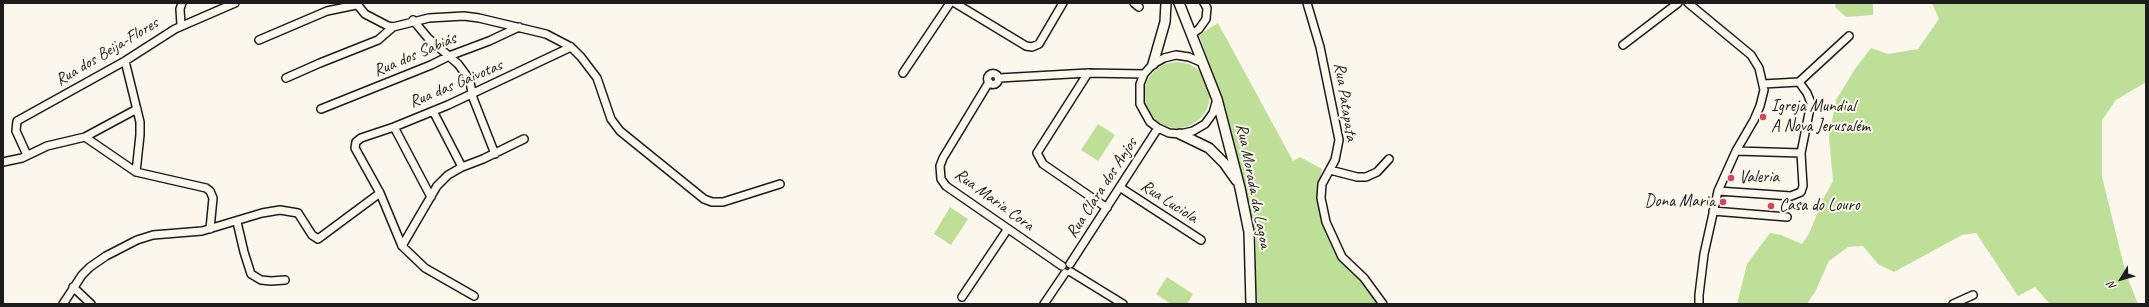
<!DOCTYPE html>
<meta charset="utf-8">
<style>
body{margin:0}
#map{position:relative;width:2149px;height:307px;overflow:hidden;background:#fbf7ec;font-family:Caveat,sans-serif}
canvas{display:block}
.frame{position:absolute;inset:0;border:4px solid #1c1c1c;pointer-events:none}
.north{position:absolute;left:2101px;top:259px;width:40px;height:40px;-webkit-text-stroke:3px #fbf7ec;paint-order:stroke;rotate:233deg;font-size:11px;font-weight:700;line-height:16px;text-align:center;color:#1c1c1c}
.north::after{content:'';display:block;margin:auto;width:14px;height:18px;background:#1c1c1c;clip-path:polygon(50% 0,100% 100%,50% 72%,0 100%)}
</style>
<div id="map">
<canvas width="2149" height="307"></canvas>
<div class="frame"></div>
<div class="north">N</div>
</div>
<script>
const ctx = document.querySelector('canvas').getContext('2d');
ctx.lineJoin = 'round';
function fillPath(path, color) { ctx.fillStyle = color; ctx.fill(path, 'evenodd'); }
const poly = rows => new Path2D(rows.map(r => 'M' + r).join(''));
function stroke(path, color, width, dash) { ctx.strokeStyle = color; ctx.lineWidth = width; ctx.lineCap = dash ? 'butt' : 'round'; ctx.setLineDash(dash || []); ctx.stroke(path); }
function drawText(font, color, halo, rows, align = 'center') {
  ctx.font = font + ' Caveat,sans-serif'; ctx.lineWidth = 4; ctx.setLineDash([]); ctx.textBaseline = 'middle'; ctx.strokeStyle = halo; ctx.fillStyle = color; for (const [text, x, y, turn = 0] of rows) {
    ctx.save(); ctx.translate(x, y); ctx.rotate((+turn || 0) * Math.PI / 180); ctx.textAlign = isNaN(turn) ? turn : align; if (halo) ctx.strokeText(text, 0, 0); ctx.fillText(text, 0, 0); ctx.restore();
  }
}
const green = poly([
 [1836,3,1873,3,1873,15,1846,17,1835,7],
 [1932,3,2146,3,2146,82,2116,100,2102,120,2102,177,2126,274,2138,304,2050,304,2035,287,2018,296,1976,233,1962,235,1894,272,1878,264,1863,246,1848,247,1829,261,1815,292,1807,304,1737,304,1747,264,1770,233,1781,235,1802,244,1809,234,1823,199,1833,181,1829,137,1836,100,1855,69,1871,48,1888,54,1918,49,1939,19],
 [1218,23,1293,161,1300,157,1322,169,1317,196,1324,226,1343,263,1363,279,1378,304,1255,304,1256,237,1217,85,1199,35],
 '1144 95a33 33 0 1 1 66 0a33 33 0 1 1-66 0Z',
 [1098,124,1115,135,1098,161,1081,150],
 [950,207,968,219,951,245,934,234],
 [1167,277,1193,294,1187,304,1171,304,1156,294]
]);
const minor = poly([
 [356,3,365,14,388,26,393,27,429,18,464,16,479,18,546,34,571,47,581,57,597,78,611,119,620,131,704,199,712,202,723,202,780,184],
 [955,3,1026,46,1032,47,1039,44,1063,3],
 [1134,3,1139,7],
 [1307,3,1320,47,1339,140,1335,160,1322,184,1321,198,1326,222,1342,257,1364,278,1383,304],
 [1688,3,1751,55,1759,68,1764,90,1760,106,1754,120,1736,151,1718,191,1704,254,1699,295,1699,304],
 [413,20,428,38,458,64,467,76,470,82,473,98,495,154],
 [181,25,180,9,182,3],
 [1192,34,1199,29,1206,19,1207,8,1204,3],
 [259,40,327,11,356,5],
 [1623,45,1678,3],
 [125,61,140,122,140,135,136,172],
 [1203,63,1189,57,1176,55,1164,58,1153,64,1144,74,1140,84,1140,104,1150,122,1158,128,1169,133,1180,134,1193,131,1205,124,1213,113,1217,99],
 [903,73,950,3],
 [1088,73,1037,153,1043,164,1107,208],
 '987.5 79a5.5 5.5 0 1 1 11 0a5.5 5.5 0 1 1-11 0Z',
 [286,78,320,63,378,40,393,27],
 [999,78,1088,73,1144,74],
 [989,82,943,158,940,166,941,179,946,186,1062,266],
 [1799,82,1849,36],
 [1763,84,1799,82],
 [321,109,431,65,449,56,489,41,519,27],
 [433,111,462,167],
 [394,127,431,197],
 [85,137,136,172,206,188,210,191,213,198,210,229],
 [1736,151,1801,153],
 [27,155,16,131,17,121,125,61,175,29,235,3],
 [3,162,22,158,47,146,85,137,137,109],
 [1330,170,1357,177,1366,177,1377,172,1389,159],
 [1121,188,1201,240],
 [1718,191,1791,196,1801,192,1803,186,1801,153,1811,103,1807,93,1799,82],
 [1713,211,1787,217],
 [237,222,244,252,251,274,261,280,271,281,285,280],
 [402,246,437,186,448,175,462,167,483,159,524,139],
 [1070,264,1158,128],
 [1071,272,1123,304],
 [73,287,91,304],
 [474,296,425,268,402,246,380,193,355,148,356,142,361,138,394,127,448,105,571,47],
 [962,297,1007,230],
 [63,304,82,275,90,267,106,256,137,240,153,235,202,231,262,213,280,210,298,213,312,235,318,239,380,193],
 [1044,304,1065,273],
 [1953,304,1973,295]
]);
const tertiary = poly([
 [1179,3,1217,99,1240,188,1249,232,1251,304],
 [1153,64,1165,22,1166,3],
 [1180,134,1209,148,1224,163,1236,180]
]);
const markers = [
 [1763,117,4,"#d1495b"],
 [1731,178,4,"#d1495b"],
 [1723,202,4,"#d1495b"],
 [1771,206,4,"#d1495b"]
];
const streetNames = [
 ["Rua dos Beija-Flores",107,52,-31],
 ["Rua dos Sabiás",415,55,-23],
 ["Rua das Gaivotas",456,84,-23],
 ["Rua Patapata",1345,102,81],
 ["Rua Morada da Lagoa",1253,186,79],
 ["Rua Clara dos Anjos",1102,188,-57],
 ["Rua Maria Cora",994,200,36],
 ["Rua Luciola",1169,202,33]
];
const poiNames = [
 ["Igreja Mundial",1771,107],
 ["A Nova Jerusalém",1771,127],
 ["Valeria",1739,178],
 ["Dona Maria",1715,202,"right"],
 ["Casa do Louro",1779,206]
];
fillPath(green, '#bedf98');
stroke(minor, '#1c1c1c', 10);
stroke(tertiary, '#1c1c1c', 12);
stroke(minor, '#fbf7ec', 7);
stroke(tertiary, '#fbf7ec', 9);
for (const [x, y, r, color] of markers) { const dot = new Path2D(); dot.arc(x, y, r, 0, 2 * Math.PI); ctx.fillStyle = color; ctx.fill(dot); stroke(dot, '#fbf7ec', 1.5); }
drawText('17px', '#1c1c1c', '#fbf7ec', streetNames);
drawText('17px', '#1c1c1c', '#fbf7ec', poiNames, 'left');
</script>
